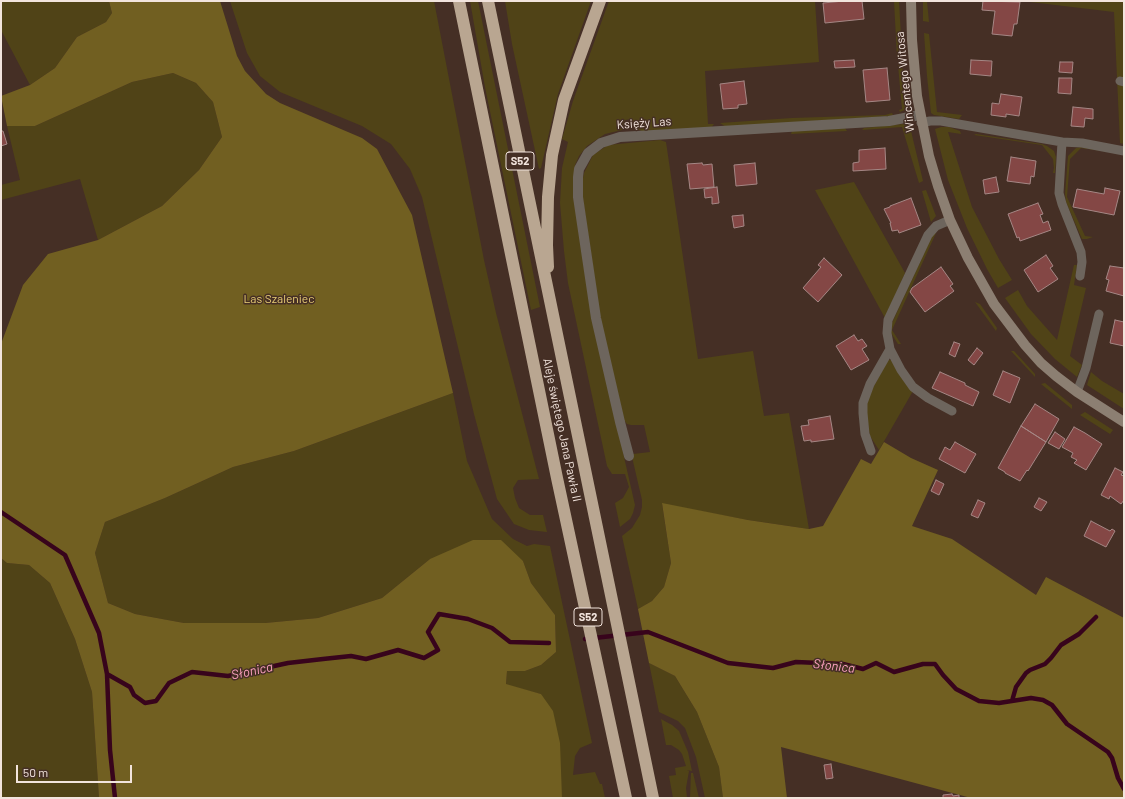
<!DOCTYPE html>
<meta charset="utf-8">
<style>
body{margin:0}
#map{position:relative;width:1125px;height:799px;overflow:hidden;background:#452f25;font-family:Barlow,sans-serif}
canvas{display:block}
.frame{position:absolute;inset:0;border:2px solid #f2e4dd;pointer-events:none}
.scale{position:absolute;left:16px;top:765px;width:116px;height:18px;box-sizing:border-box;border:2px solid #f2e4dd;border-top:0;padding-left:5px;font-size:12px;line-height:14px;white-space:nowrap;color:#f2e4dd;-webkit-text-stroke:3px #452f25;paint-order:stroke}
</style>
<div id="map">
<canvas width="1125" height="799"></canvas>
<div class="frame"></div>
<div class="scale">50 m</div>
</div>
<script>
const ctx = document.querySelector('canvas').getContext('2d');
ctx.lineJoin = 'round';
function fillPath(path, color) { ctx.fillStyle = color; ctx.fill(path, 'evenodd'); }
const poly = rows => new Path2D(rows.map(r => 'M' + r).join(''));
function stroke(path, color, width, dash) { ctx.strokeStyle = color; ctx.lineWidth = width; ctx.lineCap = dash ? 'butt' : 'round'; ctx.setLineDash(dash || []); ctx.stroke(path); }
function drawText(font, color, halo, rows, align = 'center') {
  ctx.font = font + ' Barlow,sans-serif'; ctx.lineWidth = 3; ctx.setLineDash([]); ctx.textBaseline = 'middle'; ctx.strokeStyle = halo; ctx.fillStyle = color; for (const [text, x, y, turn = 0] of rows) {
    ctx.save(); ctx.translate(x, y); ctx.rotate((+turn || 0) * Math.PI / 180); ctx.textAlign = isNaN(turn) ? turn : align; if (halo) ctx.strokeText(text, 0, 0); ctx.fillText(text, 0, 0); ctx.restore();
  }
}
const green = poly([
 [1,1,109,1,112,13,106,22,77,37,55,68,30,85,1,30],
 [230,1,434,1,484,260,496,313,539,479,518,480,513,488,515,498,519,508,530,515,543,515,547,532,529,530,514,524,497,499,474,414,422,197,410,169,391,144,362,126,280,92,260,76,247,53],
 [470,1,478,1,540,307,531,310,485,87],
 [505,1,591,1,558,94,541,168,539,169,512,44],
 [609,1,815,1,819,62,705,71,708,124,714,124,711,128,643,132,638,129,631,119,625,120,625,125,622,130,605,134,587,146,579,156,575,165,574,174,624,457,635,505,633,513,630,519,620,527,615,503,623,498,629,487,625,474,612,474,607,466,568,283,564,251,560,203,562,168,568,142,562,139,573,101],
 [894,1,899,1,902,54,897,57],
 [923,1,927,1,929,22,923,21],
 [1022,1,1124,1,1124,144,1120,143,1114,12],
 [924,33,929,34,937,112,962,115,959,119,934,115,931,113,927,76],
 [898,65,902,65,907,109,900,112,899,110,902,109],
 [173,73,196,83,213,102,222,137,199,170,162,206,98,240,80,179,1,200,1,185,20,180,7,126,35,126,132,82],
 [892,113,893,115,890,116,726,127,720,123,792,118,885,115],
 [903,124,909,126,911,131,923,181,919,183,902,127,862,130,864,128],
 [941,127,949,127,960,131,961,134,948,132,972,207,999,259,1012,280,998,288,987,269,967,228,948,180,935,129],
 [845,128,847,131,791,134,792,131],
 [976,134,1042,144,1047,146,1054,151,1056,157,1055,173,1053,173,1054,168,1053,159,1042,145,974,135],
 [660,140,666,142,698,359,753,351,764,416,789,413,809,529,748,520,662,504,671,563,664,587,652,601,638,609,622,536,632,528,640,515,642,507,642,500,632,457,633,454,650,452,644,425,631,425,627,424,624,420,600,317,583,199,582,183,584,173,593,155,608,145],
 [1081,147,1116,153,1081,148,1070,159,1067,197,1085,236,1093,237,1087,239,1082,239,1066,202,1065,194,1068,156,1076,148],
 [854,182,905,273,885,318,815,190],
 [926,190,936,216,931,222,922,191],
 [936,233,892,330,901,344,898,344,891,333,891,325,933,234],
 [1074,265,1077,265,1074,285,1086,288,1070,356,1082,365,1077,377,1055,359,1031,334,1005,298,1018,290,1027,306,1057,340],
 [975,302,980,304,997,328,996,331],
 [1011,351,1014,351,1035,374,1035,377],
 [888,360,891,360,913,391,879,450,870,436,866,410,868,397],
 [1091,372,1102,381,1124,394,1124,409,1087,385],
 [1045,383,1072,405,1072,409,1041,384],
 [453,393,467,461,492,519,513,539,527,546,534,544,550,546,592,743,580,748,575,756,573,775,595,772,600,784,602,784,605,798,562,798,541,694,506,685,507,670,525,671,541,665,556,652,555,615,531,583,523,561,430,559,382,598,318,618,265,623,184,623,135,614,108,603,95,553,105,522,165,498,233,467,294,451],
 [1085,412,1113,430,1110,434,1080,415],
 [1,558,7,563,29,565,50,583,75,639,92,692,99,798,1,798],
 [649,663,675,676,697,712,719,767,723,798,705,798,696,757,685,728,678,721,659,712],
 [661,719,672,725,679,731,688,752,692,771,687,770,689,771,686,788,687,798,673,798,669,776,676,775,675,768,686,766,682,754,679,750,671,745,666,745],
 [691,773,693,773,699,798,690,798]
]);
const forest = poly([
 [109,1,220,1,237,56,245,71,266,94,280,103,362,138,377,149,412,215,453,393,294,451,233,467,165,498,105,522,95,553,108,603,135,614,184,623,265,623,318,618,382,598,430,559,473,540,501,540,523,561,531,583,555,615,556,652,541,665,525,671,507,671,506,684,541,694,553,711,560,743,562,798,99,798,92,692,75,639,50,583,29,565,7,563,1,558,1,344,23,285,48,254,98,240,162,206,199,170,222,137,213,102,196,83,173,73,132,82,35,126,7,126,1,96,30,85,55,68,77,37,106,22,112,13],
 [884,442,911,458,938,470,912,526,952,539,1036,595,1046,577,1124,618,1124,798,971,798,781,747,787,798,723,798,719,767,697,712,675,676,649,663,638,609,652,601,664,587,671,563,662,503,748,520,809,529,823,526,861,459,871,464]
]);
const stream = poly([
 [1,512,65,555,99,633,107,674,130,687,134,695,145,703,156,701,169,683,192,672,228,676,288,663,323,659,351,656,366,659,398,650,424,658,438,650,428,632,439,614,468,619,492,628,510,642,549,643],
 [585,639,648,632,728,663,773,668,796,662,843,664,863,669,876,663,894,672,923,664,935,664,943,675,956,689,979,701,999,703,1031,698,1043,700,1052,705,1067,724,1108,752,1112,758,1118,778,1124,789],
 [107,674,110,750,115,798],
 [1012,701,1016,687,1026,673,1030,670,1045,664,1051,658,1061,645,1079,634,1096,617]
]);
const building = poly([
 [844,1,862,1,864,19,825,23,823,3,844,1],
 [983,1,1020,2,1017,24,1014,24,1012,36,992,34,995,11,982,10,983,1],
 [854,60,855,67,835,68,834,61,854,60],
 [971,60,992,61,991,76,970,74,971,60],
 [1060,62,1073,62,1072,73,1059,72,1060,62],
 [887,68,890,100,866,102,863,70,887,68],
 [1059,78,1072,78,1071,94,1058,93,1059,78],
 [744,81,747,104,738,105,738,108,723,109,720,84,744,81],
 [1001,94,1022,97,1019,116,1006,114,1006,117,991,115,992,103,999,104,1001,94],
 [1073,107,1093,109,1093,119,1085,118,1084,127,1071,126,1073,107],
 [1,131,3,131,7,144,1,146,1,131],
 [885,148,886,169,853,171,853,163,859,162,859,150,885,148],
 [1011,157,1036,161,1034,177,1031,176,1030,184,1007,181,1011,157],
 [702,163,703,165,712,164,714,187,690,189,687,164,702,163],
 [755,163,757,184,736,186,734,165,755,163],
 [996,177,999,192,985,194,983,180,996,177],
 [717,187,719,203,712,204,712,197,705,198,704,189,717,187],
 [1105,188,1120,191,1114,215,1073,207,1077,189,1104,194,1105,188],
 [911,198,921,225,899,233,898,230,892,231,890,223,891,223,884,209,890,207,890,206,911,198],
 [1038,203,1043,214,1040,215,1043,223,1048,221,1051,230,1020,241,1019,237,1017,238,1008,214,1038,203],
 [743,215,744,226,734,228,732,216,743,215],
 [1046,255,1053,266,1050,268,1058,279,1038,292,1024,270,1046,255],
 [824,258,842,275,818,302,803,288,821,267,818,265,824,258],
 [1110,266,1124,268,1124,296,1106,291,1109,280,1106,279,1110,266],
 [941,267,953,284,950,286,954,291,925,312,910,292,912,288,941,267],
 [1115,320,1124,322,1124,346,1110,343,1115,320],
 [854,335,858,341,862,339,867,346,862,349,869,360,851,370,836,346,854,335],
 [954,342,960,344,955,357,949,354,954,342],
 [977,348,983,353,974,365,968,360,977,348],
 [1003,371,1020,378,1010,403,993,395,1003,371],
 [940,372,965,383,965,385,979,392,973,406,932,388,940,372],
 [1035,404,1059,419,1046,442,1021,426,1035,404],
 [830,416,834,439,811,442,811,440,804,441,801,426,809,425,808,420,830,416],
 [1021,426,1046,442,1028,471,1027,470,1020,481,1005,473,1005,472,998,468,1021,426],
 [1074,427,1085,433,1102,444,1086,470,1074,463,1077,460,1071,457,1073,453,1062,447,1074,427],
 [1055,432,1065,439,1059,449,1048,443,1055,432],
 [955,442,976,454,965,473,939,459,945,447,950,450,955,442],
 [1115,468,1123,472,1121,475,1124,476,1124,500,1121,504,1110,496,1109,499,1101,495,1115,468],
 [936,480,944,484,939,495,931,491,936,480],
 [1039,498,1047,502,1041,511,1034,507,1039,498],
 [978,500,985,503,978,518,971,515,978,500],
 [1091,521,1110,531,1112,529,1115,531,1106,547,1084,536,1091,521],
 [831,764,833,778,826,779,824,765,831,764],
 [952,794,953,796,959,795,959,798,943,798,943,795,952,794]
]);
const lane = poly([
 [1120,81,1124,82],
 [921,123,930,121,941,121,1062,142,1059,193,1062,204,1081,252,1082,262,1080,276],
 [1062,142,1082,143,1124,151],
 [890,349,901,370,913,387,928,398,952,411],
 [1077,392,1086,368,1099,314],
 [871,451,865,434,863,413,863,403,870,384,890,349,887,333,888,320,928,235,936,226,950,220]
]);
const street = poly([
 [629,456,620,422,596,318,578,197,578,177,579,169,588,153,601,143,620,137,889,121,920,115]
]);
const secondary = poly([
 [911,1,912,40,917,96,929,156,938,186,950,220,968,258,994,304,1025,345,1041,363,1056,376,1077,392,1124,422]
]);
const highway = poly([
 [459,1,557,478,626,798],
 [488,1,653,798],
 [548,267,547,245,548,197,552,155,564,100,600,1]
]);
const shields = [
 [520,161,28],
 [588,617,28]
];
const shieldNames = [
 ["S52",520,161],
 ["S52",588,617]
];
const streetNames = [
 ["Wincentego Witosa",905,82,-96],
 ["Księży Las",644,123,-4],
 ["Aleje świętego Jana Pawła II",562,430,78]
];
const parkNames = [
 ["Las Szaleniec",279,299]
];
const waterNames = [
 ["Słonica",834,666,7],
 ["Słonica",252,671,-12]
];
fillPath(green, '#504317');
fillPath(forest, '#715f21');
stroke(stream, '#38041c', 4.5);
fillPath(building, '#844745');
stroke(building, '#a58785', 1);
stroke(lane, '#6d655d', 9);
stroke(street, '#6d655d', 10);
stroke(secondary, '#8c7f72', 10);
stroke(highway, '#b9a691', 12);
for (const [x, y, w] of shields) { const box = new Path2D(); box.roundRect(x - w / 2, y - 9, w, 18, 3); ctx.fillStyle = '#452f25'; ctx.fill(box); stroke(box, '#f2e4dd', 1); }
drawText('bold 11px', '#f2e4dd', null, shieldNames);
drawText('12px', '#f2e4dd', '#452f25', streetNames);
drawText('12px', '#eacf76', '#452f25', parkNames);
drawText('italic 13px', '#fca1bf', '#452f25', waterNames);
</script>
